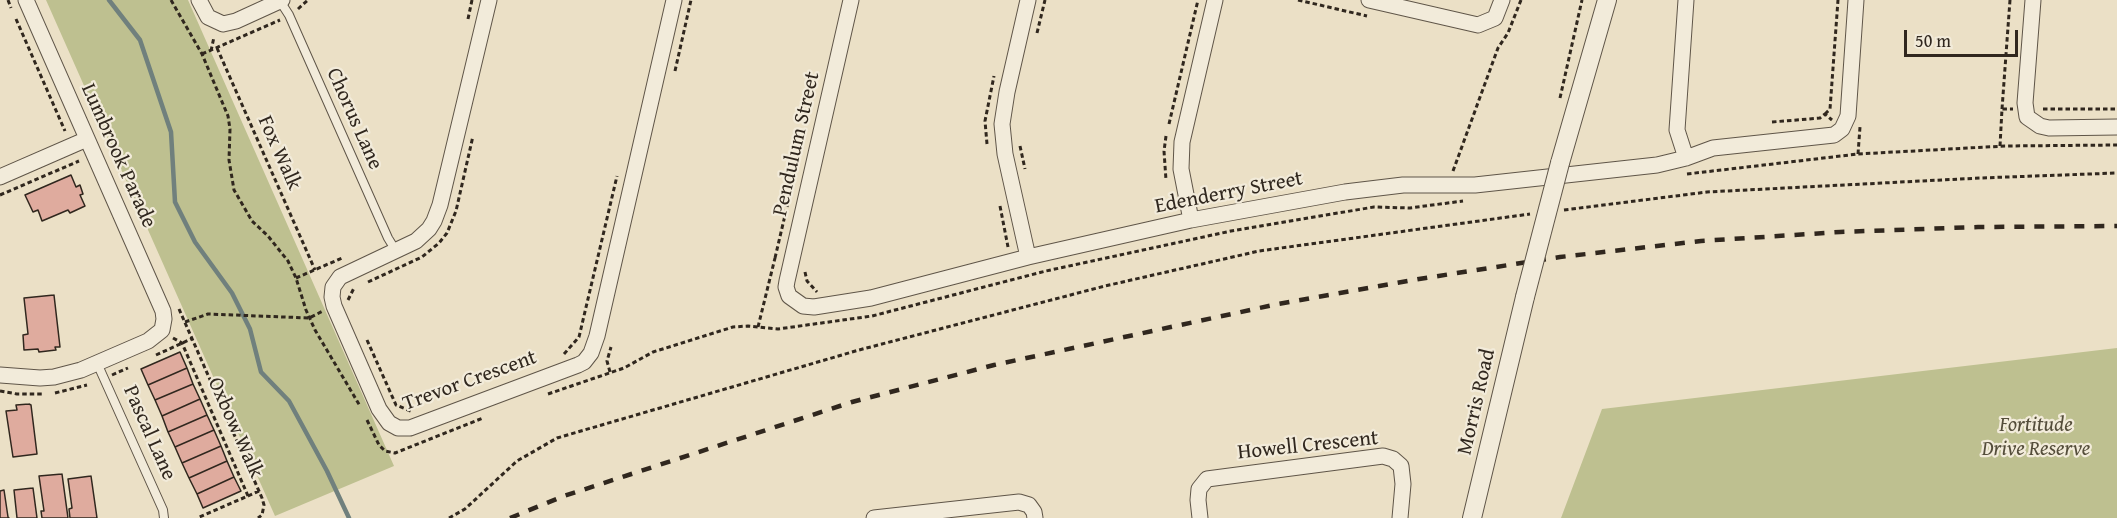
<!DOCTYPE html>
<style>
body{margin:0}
#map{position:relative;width:2117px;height:518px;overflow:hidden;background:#ebe0c6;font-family:"Gentium Book Plus",serif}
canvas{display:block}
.scale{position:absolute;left:1904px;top:30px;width:114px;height:27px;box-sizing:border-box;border:3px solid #30271e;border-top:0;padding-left:8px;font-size:18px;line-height:21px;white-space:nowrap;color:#30271e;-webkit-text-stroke:4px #f2ebda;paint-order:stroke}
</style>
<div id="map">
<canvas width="2117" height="518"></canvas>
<div class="scale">50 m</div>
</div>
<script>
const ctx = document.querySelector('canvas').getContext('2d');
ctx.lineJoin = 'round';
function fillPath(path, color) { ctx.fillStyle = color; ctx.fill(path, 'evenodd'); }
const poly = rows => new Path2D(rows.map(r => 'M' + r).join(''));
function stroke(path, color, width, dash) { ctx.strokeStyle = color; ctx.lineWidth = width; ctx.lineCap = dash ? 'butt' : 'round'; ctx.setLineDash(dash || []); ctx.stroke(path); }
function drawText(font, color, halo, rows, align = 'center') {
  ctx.font = font + ' "Gentium Book Plus",serif'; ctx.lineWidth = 4.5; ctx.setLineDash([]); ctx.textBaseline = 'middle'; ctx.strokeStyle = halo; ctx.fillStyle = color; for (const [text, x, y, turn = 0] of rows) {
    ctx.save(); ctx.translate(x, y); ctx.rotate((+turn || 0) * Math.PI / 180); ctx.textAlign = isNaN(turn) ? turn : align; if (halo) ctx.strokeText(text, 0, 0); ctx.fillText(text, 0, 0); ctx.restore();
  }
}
const green = poly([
 [46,0,188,0,394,466,275,516],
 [2117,348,2117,518,1561,518,1602,409]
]);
const stream = poly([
 [109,0,140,40,171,132,175,202,195,242,232,293,250,329,261,372,289,401,327,471,349,518]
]);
const building = poly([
 [71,175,76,187,80,185,83,194,80,195,85,206,70,213,68,210,42,221,38,210,33,212,25,195,71,175],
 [54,295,60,347,55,347,56,350,39,352,38,349,24,350,23,335,28,334,24,298,54,295],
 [180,352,187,368,148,385,141,369,180,352],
 [187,368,193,384,155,400,148,385,187,368],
 [193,384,200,399,162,416,155,400,193,384],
 [200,399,207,415,168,432,162,416,200,399],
 [29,404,31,405,37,454,13,457,6,411,17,410,16,405,29,404],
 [207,415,214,430,175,447,168,432,207,415],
 [214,430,221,446,182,463,175,447,214,430],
 [221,446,227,461,189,478,182,463,221,446],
 [227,461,234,477,197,494,189,478,227,461],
 [62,474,68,518,42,518,41,511,44,511,39,476,62,474],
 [91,476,97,518,70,518,69,509,72,508,68,479,91,476],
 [234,477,241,491,203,508,197,494,234,477],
 [33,488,37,518,17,518,14,490,33,488],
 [4,490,8,517,9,518,0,518,0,491,4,490]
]);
const path = poly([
 [8,0,11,8],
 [171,0,202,54,228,116,230,129,229,160,234,190,252,221,268,236,288,261,296,278,306,310,315,330,360,406],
 [1298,0,1367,16],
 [298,9,308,0],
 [16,19,65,131],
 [468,19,472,0],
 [1037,33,1045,0],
 [217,48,315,270],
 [211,51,214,37],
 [202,54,280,20],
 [675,71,691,0],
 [1560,98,1582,0],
 [2002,109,2010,0],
 [2043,109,2117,109],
 [1825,114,1830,109,1838,0],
 [1772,122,1820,118,1825,114,1832,120],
 [1169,124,1198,0],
 [1166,136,1164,151,1166,180],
 [987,144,985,121,994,76],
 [1020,146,1025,169],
 [2000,146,2002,109,2013,109],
 [1858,154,1860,127],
 [1453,171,1498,48,1508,33,1521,0],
 [1687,174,1858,154,2005,146,2117,145],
 [0,195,79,161],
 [1000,206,1008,247],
 [1564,210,1707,192,1980,178,2117,173],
 [775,258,793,181],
 [805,272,807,281,817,292],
 [296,278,342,258],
 [368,282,422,257,439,243,447,233,456,211,473,136],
 [348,300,354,288],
 [179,309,262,498,264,505,262,515,258,518],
 [185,322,208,314,309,318,323,311],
 [758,327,775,258,778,259],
 [173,338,182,343,248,496,197,518],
 [367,340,396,405,413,412],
 [564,354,579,337,617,176],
 [156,355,191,339],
 [610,372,607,361,611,347],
 [112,375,128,368],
 [0,391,17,394,43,394],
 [55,393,87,385],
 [548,394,624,368,653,352,733,327,748,326,778,329,872,316,1046,271,1231,231,1374,207,1410,208,1463,201],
 [367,420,379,445,385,451,395,453,483,418],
 [248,496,259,491],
 [449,518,465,509,517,461,557,438,859,350,1105,286,1259,251,1530,214]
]);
const service = poly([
 [280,1,289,15,388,238,396,251],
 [97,363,163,510,164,518]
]);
const minor = poly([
 [199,0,208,17,223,24,236,21,282,0],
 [489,0,440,205,434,221,429,229,416,241,340,277,333,287,332,297,334,306,379,409,389,423,398,428,410,428,578,365,584,362,591,353,597,336,674,0],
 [851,0,787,281,786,287,789,296,803,306,814,307,871,298,1028,257,1191,220,1345,192,1403,185,1475,185,1657,165,1686,158,1713,148,1834,135,1842,129,1848,116,1856,0],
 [1028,0,1007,92,1002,124,1005,154,1028,257],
 [1369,0,1478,25,1495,18,1502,0],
 [1686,0,1677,130,1686,158],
 [2033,0,2025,103,2027,117,2040,126,2049,128,2117,127],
 [0,177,87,139],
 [1191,220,1181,169,1182,142,1215,0],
 [0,375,40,378,54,377,81,370,148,341,162,330,164,319,163,311,26,0],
 [874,518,1019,502,1029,505,1034,512,1035,518],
 [1200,518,1198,500,1199,489,1207,479,1383,456,1393,459,1401,466,1403,484,1400,518]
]);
const tertiary = poly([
 [1560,163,1607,0],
 [1472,518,1525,297]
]);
const rail = poly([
 [510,518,564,496,852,402,994,365,1278,304,1419,279,1560,257,1701,241,1840,232,1978,227,2117,226]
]);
const tertiaryBridge = poly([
 [1525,297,1560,163]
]);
const streetNames = [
 ["Chorus Lane",354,119,66],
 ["Pendulum Street",797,144,-77],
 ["Fox Walk",279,153,66],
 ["Lumbrook Parade",118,156,66],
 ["Edenderry Street",1229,193,-11],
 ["Trevor Crescent",470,381,-20],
 ["Morris Road",1477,402,-77],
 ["Oxbow Walk",235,428,66],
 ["Pascal Lane",149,433,66],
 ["Howell Crescent",1308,446,-6]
];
const parkNames = [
 ["Fortitude",2036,426],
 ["Drive Reserve",2036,450]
];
fillPath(green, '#bec090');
stroke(stream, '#70807d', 4.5);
fillPath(building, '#dfab9e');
stroke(building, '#30271e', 1.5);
stroke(service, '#5f5548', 10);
stroke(minor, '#5f5548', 17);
stroke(tertiary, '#5f5548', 20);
stroke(path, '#30271e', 3, [4.5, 3]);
stroke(service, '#f2ebda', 8);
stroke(minor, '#f2ebda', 15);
stroke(tertiary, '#f2ebda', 18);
stroke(rail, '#30271e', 4.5, [10, 10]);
stroke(tertiaryBridge, '#5f5548', 20, []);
stroke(tertiaryBridge, '#f2ebda', 18);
drawText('21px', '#30271e', '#f2ebda', streetNames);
drawText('italic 21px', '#544d3a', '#f2ebda', parkNames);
</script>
